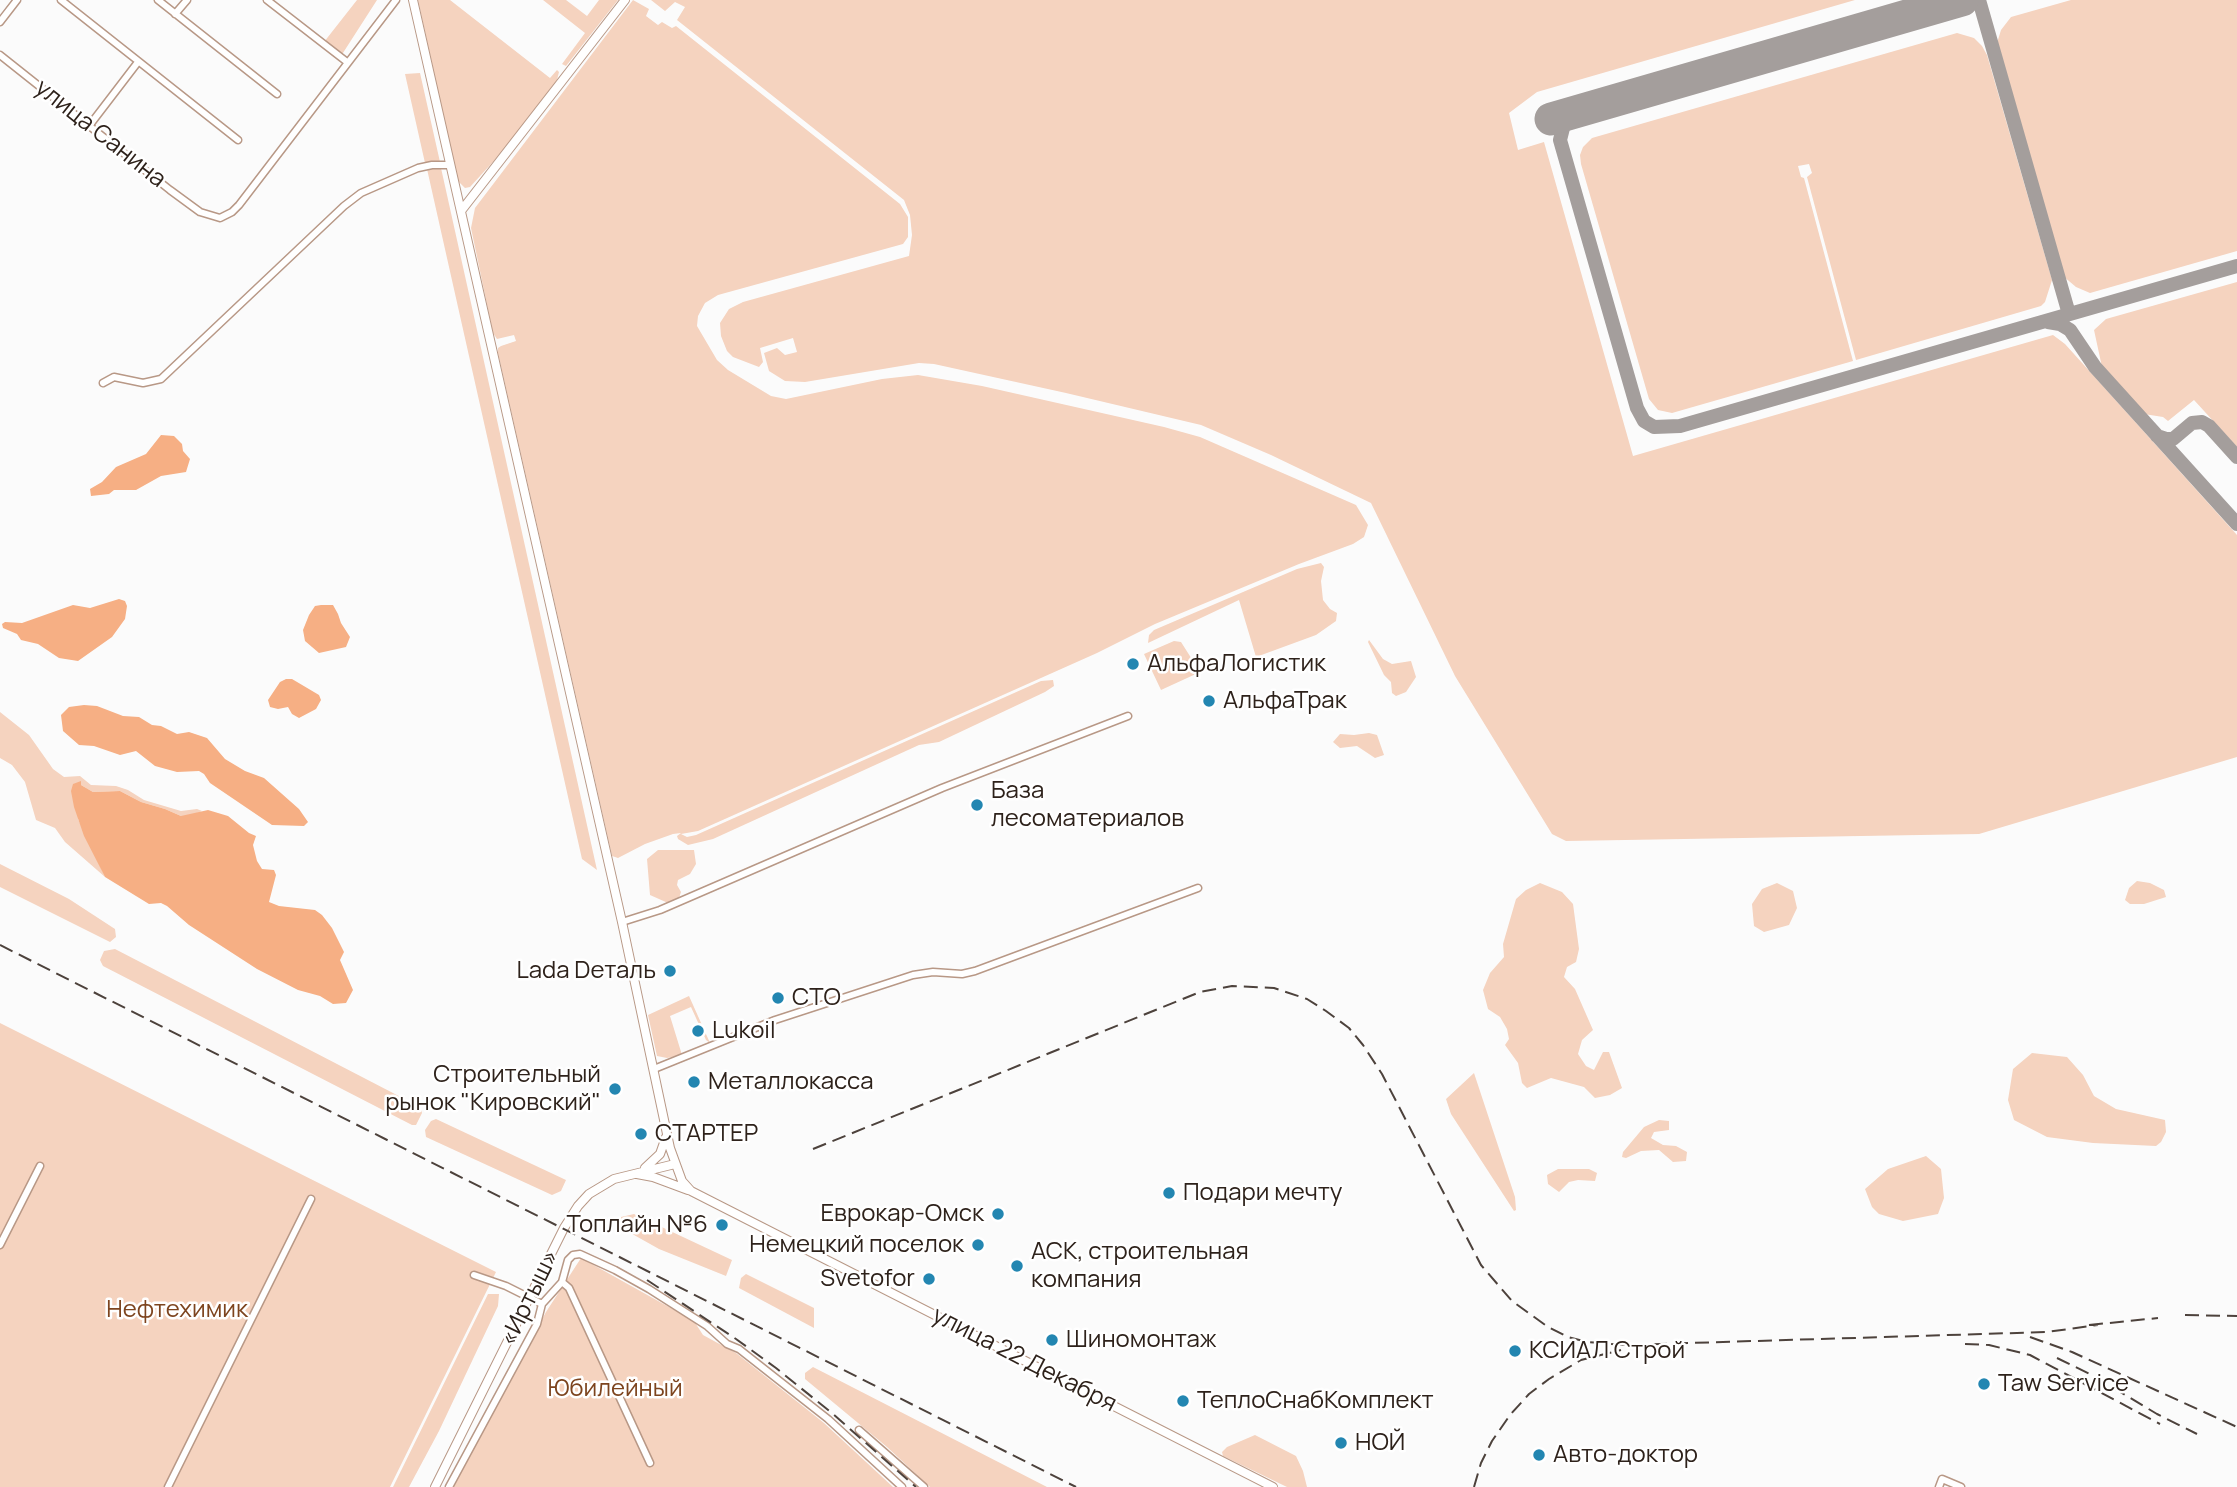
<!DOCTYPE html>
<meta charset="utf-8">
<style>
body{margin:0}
canvas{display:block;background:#fbfbfb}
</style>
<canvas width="2237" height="1487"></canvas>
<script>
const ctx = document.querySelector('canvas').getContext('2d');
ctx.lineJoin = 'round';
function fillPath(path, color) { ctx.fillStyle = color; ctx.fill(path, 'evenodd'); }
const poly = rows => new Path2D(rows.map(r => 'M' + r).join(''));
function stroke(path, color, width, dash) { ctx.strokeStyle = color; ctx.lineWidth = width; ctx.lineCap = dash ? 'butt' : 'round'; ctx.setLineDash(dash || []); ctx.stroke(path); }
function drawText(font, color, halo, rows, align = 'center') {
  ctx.font = font + ' Manrope,sans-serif'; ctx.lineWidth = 5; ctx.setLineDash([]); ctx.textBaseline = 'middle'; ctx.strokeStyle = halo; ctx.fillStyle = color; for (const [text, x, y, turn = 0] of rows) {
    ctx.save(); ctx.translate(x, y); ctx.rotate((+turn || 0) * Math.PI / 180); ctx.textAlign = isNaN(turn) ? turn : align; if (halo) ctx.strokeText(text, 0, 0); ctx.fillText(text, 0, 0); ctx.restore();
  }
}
const green = poly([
 [357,0,377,0,341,56,324,42],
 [418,0,450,0,550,78,557,70,559,72,557,80,502,152,470,187,465,188,458,181],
 [543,0,566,0,587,16,599,0,618,0,566,66,562,64,585,33],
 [633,0,649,9,646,16,658,25,662,22,672,28,676,26,900,204,908,217,908,237,903,244,718,295,705,303,698,316,697,326,717,360,728,370,771,396,786,399,882,379,918,375,982,386,1164,427,1200,437,1356,505,1368,525,1364,537,1353,544,1299,564,1155,624,1097,653,698,831,681,834,687,837,696,835,1041,681,1053,680,1054,686,1045,692,939,742,919,745,713,839,688,845,678,839,677,836,681,833,673,834,645,844,618,858,612,856,498,353,498,348,501,346,516,341,514,335,497,339,493,333,471,228,475,208],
 [651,0,1855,0,1537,92,1509,113,1518,150,1544,142,1633,456,2053,335,2065,344,2237,535,2237,757,1979,834,1566,841,1552,834,1455,676,1371,503,1271,455,1201,425,1066,393,934,364,919,363,805,382,785,381,769,371,764,353,777,348,785,355,797,352,793,338,760,348,763,362,759,367,733,357,727,351,721,336,720,323,729,309,743,302,909,256,912,235,910,215,904,200,677,20,685,7,675,2,665,11],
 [2071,0,2237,0,2237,251,2090,293,2076,287,2063,276,1997,43,2001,30,2011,17],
 [1957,33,1974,38,1982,46,1987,55,2052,280,2045,302,2041,306,1856,360,1807,177,1812,173,1809,164,1798,166,1801,177,1804,178,1853,361,1672,413,1658,410,1649,399,1581,164,1580,155,1583,147,1592,138],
 [420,73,440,162,425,163,405,74],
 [441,168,597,870,582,859,427,169],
 [2237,282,2237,447,2194,400,2168,421,2163,417,2144,414,2102,367,2094,330,2106,319],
 [1321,563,1324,567,1321,581,1323,600,1330,609,1337,613,1336,621,1316,635,1256,657,1239,600,1148,643,1149,635,1154,630,1297,569],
 [1369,640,1383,659,1392,664,1411,661,1416,677,1406,692,1396,696,1392,693,1391,682,1384,675,1368,642],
 [1174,641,1181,642,1195,664,1198,673,1161,690,1144,654],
 [0,712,29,735,53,769,64,777,80,776,91,785,116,786,128,790,144,800,181,811,197,809,202,811,190,816,181,816,165,809,141,802,120,791,93,792,81,785,78,819,105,877,65,842,55,828,36,820,25,782,12,765,0,758],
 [1369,733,1377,735,1384,755,1375,758,1357,746,1340,748,1333,742,1340,734,1354,735],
 [658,850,694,850,696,864,690,874,678,880,677,885,681,892,679,898,668,903,650,895,647,859],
 [0,864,69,899,115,929,116,937,110,942,0,887],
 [2137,881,2150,883,2164,890,2166,897,2144,904,2130,904,2125,900,2129,888],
 [1540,883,1562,892,1573,904,1579,949,1576,962,1567,967,1564,977,1575,989,1593,1030,1582,1040,1578,1054,1586,1066,1594,1070,1603,1052,1609,1052,1622,1088,1610,1095,1595,1098,1584,1087,1551,1078,1527,1088,1522,1083,1518,1063,1505,1045,1509,1039,1507,1029,1500,1017,1488,1009,1483,990,1490,973,1504,957,1503,944,1516,899,1526,890],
 [1777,883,1793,891,1797,908,1789,925,1764,932,1754,926,1752,904,1762,889],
 [115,949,420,1107,422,1113,416,1125,412,1125,103,966,100,960,104,951],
 [689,996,710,1043,706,1040,691,1007,670,1016,682,1055,667,1058,657,1056,648,1015],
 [0,1023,496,1272,390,1487,0,1487],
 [2032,1053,2067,1057,2083,1075,2094,1096,2116,1109,2165,1120,2166,1132,2161,1142,2156,1146,2093,1143,2047,1137,2014,1120,2008,1100,2013,1069],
 [1474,1073,1515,1197,1516,1210,1514,1211,1451,1114,1446,1099],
 [436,1119,566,1180,561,1191,552,1195,426,1137,425,1130,431,1121],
 [1659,1120,1669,1121,1669,1130,1654,1132,1651,1138,1663,1145,1676,1146,1687,1152,1686,1161,1673,1162,1659,1150,1641,1151,1626,1158,1622,1157,1623,1152,1644,1127],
 [1926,1156,1941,1169,1944,1198,1938,1214,1903,1221,1879,1214,1872,1207,1865,1189,1888,1169],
 [1558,1169,1589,1169,1597,1173,1595,1181,1578,1180,1569,1182,1559,1192,1548,1184,1547,1175],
 [634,1214,732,1260,726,1276,659,1249,618,1226,621,1217],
 [581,1258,694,1321,703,1335,736,1353,824,1423,893,1487,453,1487,546,1312],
 [746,1274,814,1308,814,1328,739,1288,741,1278],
 [488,1294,499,1294,498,1306,439,1431,409,1487,393,1487],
 [813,1367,1047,1487,930,1487,887,1447,805,1379,805,1373],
 [1255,1435,1296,1456,1303,1471,1307,1487,1287,1487,1223,1456,1222,1452,1227,1447]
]);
const water = poly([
 [161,435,174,436,182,444,183,451,190,459,186,472,161,476,136,490,114,490,109,494,91,496,90,489,102,482,116,467,146,454],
 [119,599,125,601,127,606,125,619,112,637,78,661,59,658,38,644,21,640,17,634,3,628,2,624,5,622,22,623,73,605,90,608],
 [321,605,333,605,338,614,341,623,350,637,346,647,319,653,305,641,303,630,309,615,315,606],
 [286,679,292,679,319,695,321,700,316,709,299,718,292,714,288,707,278,709,270,707,268,700,280,682],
 [84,705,97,706,123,716,139,717,152,725,161,726,177,734,189,732,207,738,225,759,245,771,264,778,299,809,308,822,304,826,272,825,210,783,204,774,199,771,177,772,155,766,136,751,120,755,94,746,79,745,63,731,61,715,69,707],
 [81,781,81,785,93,792,120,791,141,802,165,809,181,816,208,810,228,816,249,833,256,836,253,845,257,861,262,869,274,870,276,875,269,902,279,906,315,910,322,915,332,928,344,952,340,960,353,990,346,1003,333,1004,320,996,298,990,257,969,189,925,167,906,161,903,149,904,105,877,84,836,74,807,71,791,73,784]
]);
const taxiway = poly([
 [1979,0,2069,314],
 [1577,112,1564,124,1560,140,1637,408,1644,421,1654,427,1680,426,2237,266],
 [2048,322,2060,324,2070,330,2095,367,2237,524],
 [2157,436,2166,439,2173,439,2192,423,2202,422,2209,426,2237,457]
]);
const runway = poly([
 [1551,119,1962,0]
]);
const minor = poly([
 [61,0,238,140],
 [158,0,277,94],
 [267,0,347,62],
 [175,14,187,0],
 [0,22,17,0],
 [0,55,170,190,200,212,220,218,232,212,239,205,396,0],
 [89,126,138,62],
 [103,383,114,377,143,383,161,379,344,206,361,193,418,168,432,165,450,165],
 [622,922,660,910,942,788,1128,716],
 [654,1069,775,1020,913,975,933,972,962,974,975,971,1198,888],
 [0,1245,40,1166],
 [474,1275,506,1286,542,1304],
 [562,1282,569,1288,650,1463],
 [859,1430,924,1487],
 [168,1487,311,1199],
 [449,1487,537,1324,542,1304,562,1282,568,1260,573,1255,580,1254,615,1270,649,1289,707,1326,727,1344,739,1349,828,1419,902,1487],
 [1939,1487,1942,1479,1961,1487]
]);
const major = poly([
 [413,0,622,922,670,1148,682,1181,691,1191,1273,1487],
 [461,211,625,0],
 [645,1168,660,1154,666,1137],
 [637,1174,653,1177,688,1190],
 [435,1487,564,1228,578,1206,589,1194,614,1179,675,1164]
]);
const rail = poly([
 [0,945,1076,1487],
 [813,1149,1200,992,1232,986,1274,988,1307,999,1326,1011,1349,1028,1363,1045,1382,1074,1481,1265,1512,1301,1548,1327,1568,1337,1587,1342,1625,1345,2047,1332,2098,1325],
 [647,1280,736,1339,776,1368,833,1414,916,1487],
 [2185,1315,2237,1316],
 [2089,1325,2158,1318],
 [2030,1337,2072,1352,2237,1427],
 [1965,1344,1989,1345,2030,1355,2160,1424],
 [2057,1358,2092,1375,2157,1414,2197,1434],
 [1474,1487,1481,1463,1492,1441,1510,1415,1529,1394,1549,1379,1581,1360,1621,1350]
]);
const markers = [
 [1133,664,7,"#2386b1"],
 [1209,701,7,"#2386b1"],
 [977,805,7,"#2386b1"],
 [670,971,7,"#2386b1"],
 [778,998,7,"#2386b1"],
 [698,1031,7,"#2386b1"],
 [694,1082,7,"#2386b1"],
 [615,1089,7,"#2386b1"],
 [641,1134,7,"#2386b1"],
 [1169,1193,7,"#2386b1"],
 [998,1214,7,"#2386b1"],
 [722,1225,7,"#2386b1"],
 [978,1245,7,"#2386b1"],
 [1017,1266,7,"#2386b1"],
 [929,1279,7,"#2386b1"],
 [1052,1340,7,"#2386b1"],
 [1515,1351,7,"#2386b1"],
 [1984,1384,7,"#2386b1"],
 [1183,1401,7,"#2386b1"],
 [1341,1443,7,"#2386b1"],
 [1539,1455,7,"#2386b1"]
];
const streetNames = [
 ["улица Санина",100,134,38],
 ["«Иртыш»",530,1298,-64],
 ["улица 22 Декабря",1024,1360,27]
];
const poiNames = [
 ["АльфаЛогистик",1147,664],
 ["АльфаТрак",1223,701],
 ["База",991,791],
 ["лесоматериалов",991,819],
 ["Lada Dеталь",656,971,"right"],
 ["СТО",792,998],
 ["Lukoil",712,1031],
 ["Строительный",601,1075,"right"],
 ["рынок \"Кировский\"",601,1103,"right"],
 ["Металлокасса",708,1082],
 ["СТАРТЕР",655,1134],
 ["Подари мечту",1183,1193],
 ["Еврокар-Омск",984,1214,"right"],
 ["Топлайн №6",708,1225,"right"],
 ["Немецкий поселок",964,1245,"right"],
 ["АСК, строительная",1031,1252],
 ["компания",1031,1280],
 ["Svetofor",915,1279,"right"],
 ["Шиномонтаж",1066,1340],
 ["КСИАЛ Строй",1529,1351],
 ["Taw Service",1998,1384],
 ["ТеплоСнабКомплект",1197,1401],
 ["НОЙ",1355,1443],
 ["Авто-доктор",1553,1455]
];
const parkNames = [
 ["Нефтехимик",177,1310],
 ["Юбилейный",615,1389]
];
fillPath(green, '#f5d3bf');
fillPath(water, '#f6af84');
stroke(taxiway, '#a49e9c', 14);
stroke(runway, '#a49e9c', 33);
stroke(minor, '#b89886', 9);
stroke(major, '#b89886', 10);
stroke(minor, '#fff', 6);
stroke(major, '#fff', 8);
stroke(rail, '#4d423c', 2, [14, 7]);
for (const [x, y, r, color] of markers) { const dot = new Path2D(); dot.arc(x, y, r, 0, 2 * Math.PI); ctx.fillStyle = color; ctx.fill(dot); stroke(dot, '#fff', 2.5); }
drawText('24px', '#2e221b', '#fff', streetNames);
drawText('24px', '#2e221b', '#fff', poiNames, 'left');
drawText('24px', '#7d441e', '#fff', parkNames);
</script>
